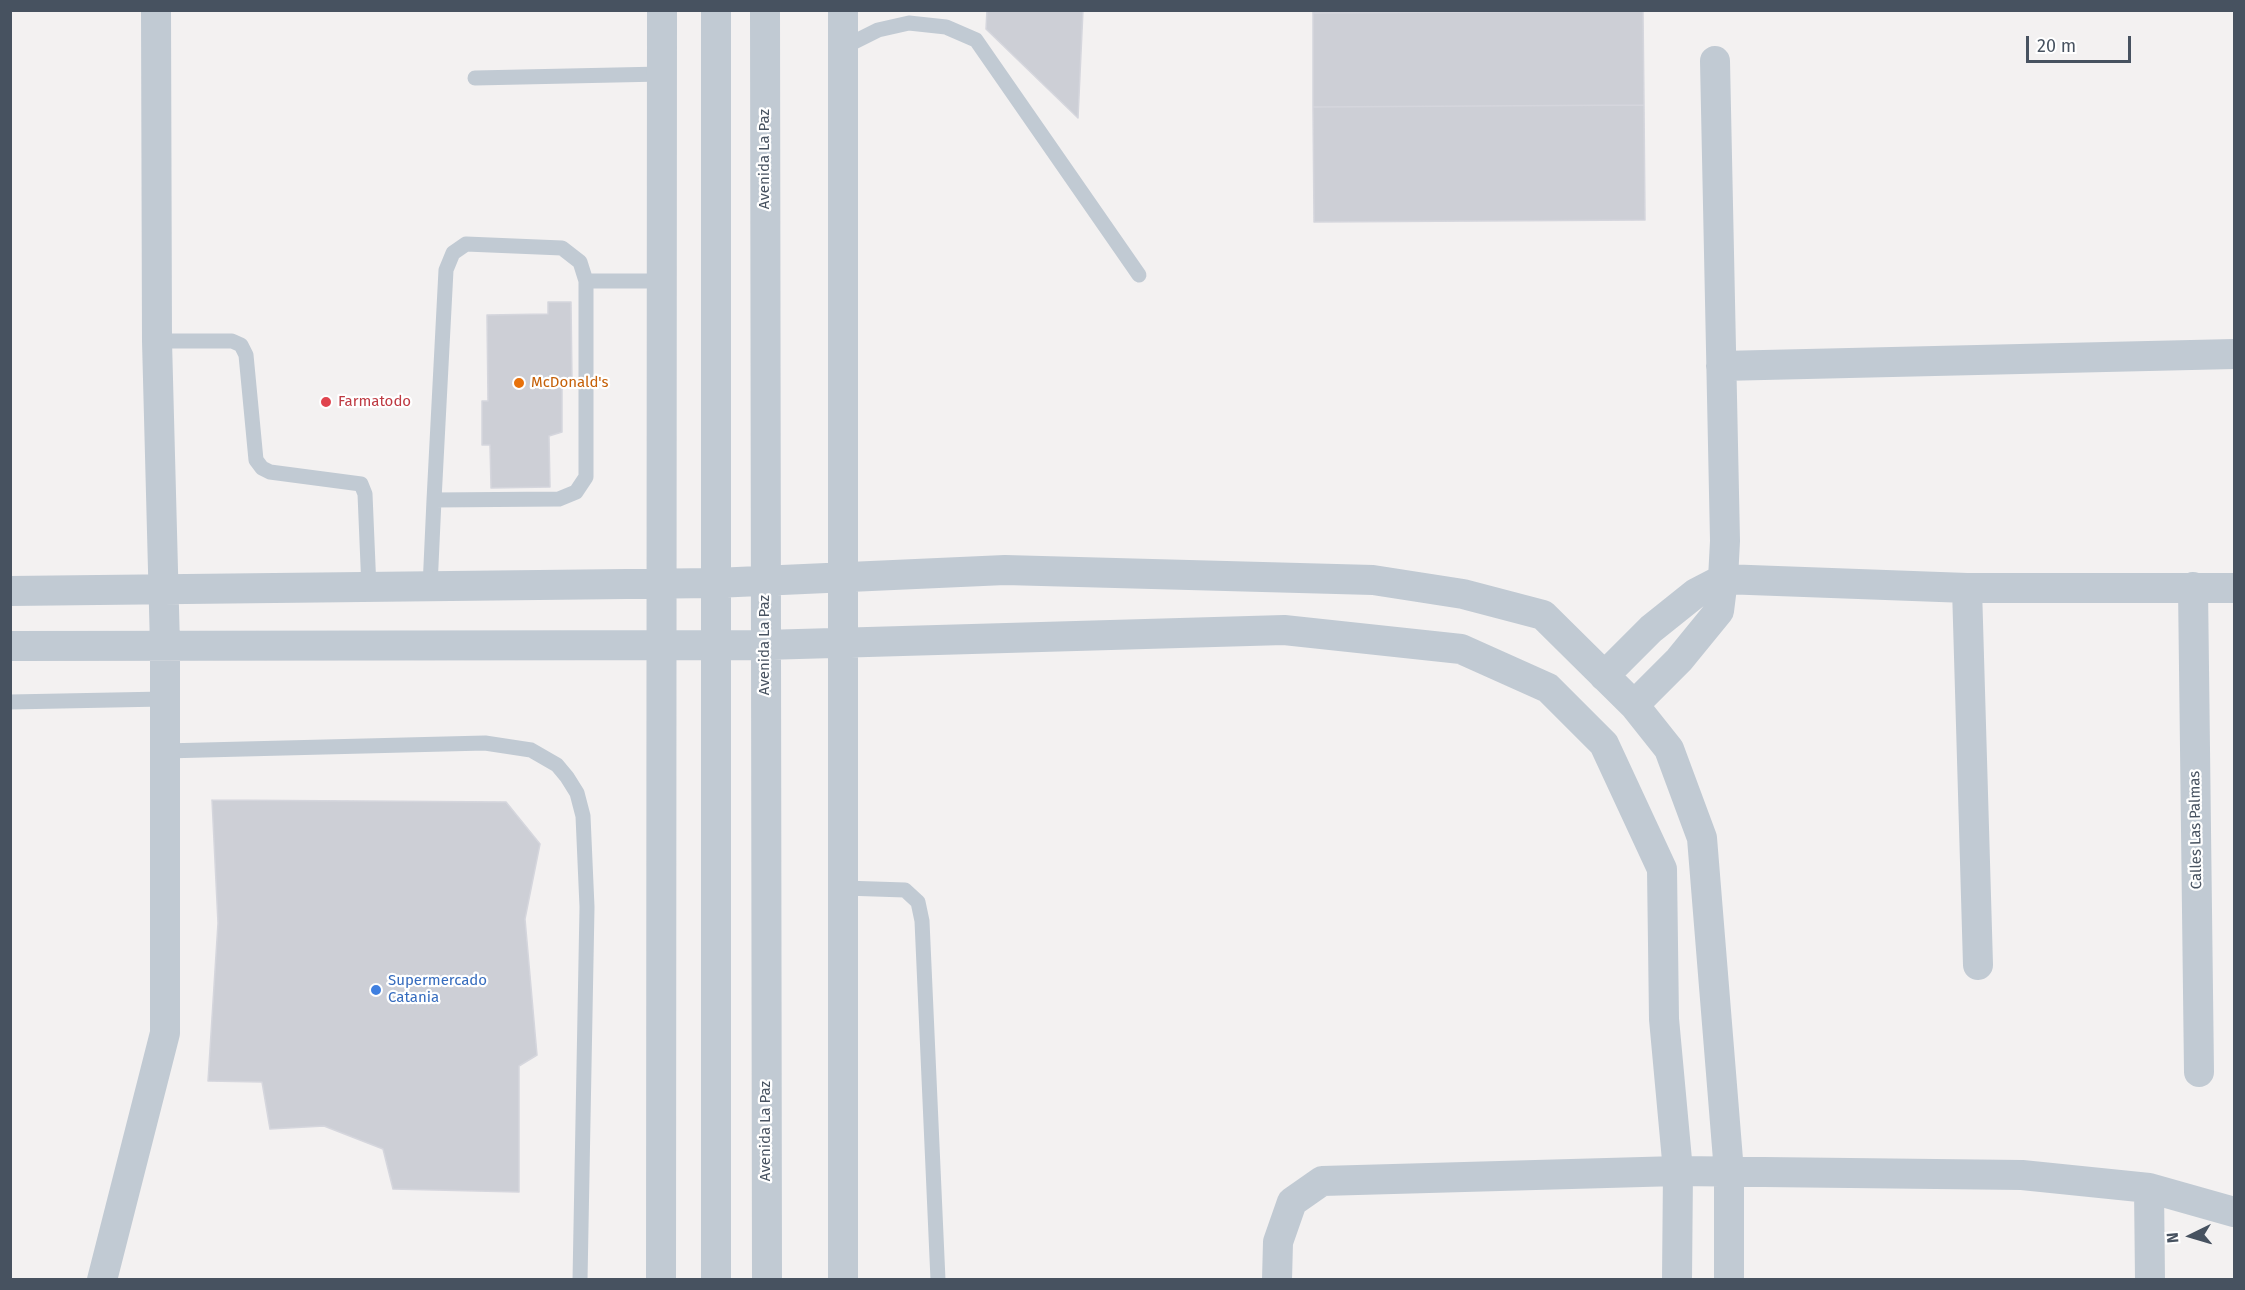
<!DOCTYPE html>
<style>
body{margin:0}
#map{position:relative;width:2245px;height:1290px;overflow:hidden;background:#f3f1f1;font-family:"Fira Sans",sans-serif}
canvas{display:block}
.frame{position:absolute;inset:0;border:12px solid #475260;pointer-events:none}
.north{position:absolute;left:2161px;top:1206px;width:60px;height:60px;-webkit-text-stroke:4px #fff;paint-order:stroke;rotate:265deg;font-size:16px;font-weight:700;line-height:24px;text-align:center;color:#475260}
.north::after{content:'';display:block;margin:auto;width:21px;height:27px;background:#475260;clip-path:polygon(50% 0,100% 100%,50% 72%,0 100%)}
.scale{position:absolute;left:2026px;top:36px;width:105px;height:27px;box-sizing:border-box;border:3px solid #475260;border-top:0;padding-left:8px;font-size:18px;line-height:21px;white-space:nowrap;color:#475260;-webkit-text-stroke:4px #fff;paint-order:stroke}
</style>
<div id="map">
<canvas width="2245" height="1290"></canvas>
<div class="frame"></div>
<div class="north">N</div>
<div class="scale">20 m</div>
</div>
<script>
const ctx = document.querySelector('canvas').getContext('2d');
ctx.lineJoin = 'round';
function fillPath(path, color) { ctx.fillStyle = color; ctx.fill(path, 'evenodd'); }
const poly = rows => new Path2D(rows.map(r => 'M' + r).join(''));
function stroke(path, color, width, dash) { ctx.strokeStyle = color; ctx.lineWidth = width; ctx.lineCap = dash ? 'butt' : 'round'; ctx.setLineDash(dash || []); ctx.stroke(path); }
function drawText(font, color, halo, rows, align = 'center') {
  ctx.font = font + ' "Fira Sans",sans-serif'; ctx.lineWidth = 4.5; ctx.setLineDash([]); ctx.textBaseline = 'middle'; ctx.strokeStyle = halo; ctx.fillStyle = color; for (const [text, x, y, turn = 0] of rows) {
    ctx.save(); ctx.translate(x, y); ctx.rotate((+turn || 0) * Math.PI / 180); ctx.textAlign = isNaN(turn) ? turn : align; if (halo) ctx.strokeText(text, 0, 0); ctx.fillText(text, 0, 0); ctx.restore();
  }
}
const building = poly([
 [987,10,1083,10,1078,118,986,29,987,10],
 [1313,10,1643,10,1643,11,1313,13,1313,10],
 [1643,11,1644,105,1313,107,1313,13,1643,11],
 [1644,105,1645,220,1314,222,1313,107,1644,105],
 [548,302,571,302,572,382,562,382,562,432,549,436,550,487,491,488,490,445,482,445,482,401,488,401,487,315,548,314,548,302],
 [212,800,506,802,540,844,525,919,537,1055,519,1066,519,1192,393,1189,383,1149,324,1126,270,1129,262,1082,208,1081,218,923,212,800]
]);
const lane = poly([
 [842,48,878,30,909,23,946,27,976,40,1139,275],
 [475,78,662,74],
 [586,281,662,281],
 [157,341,232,341,241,345,246,355,256,460,262,468,270,472,361,484,365,494,369,589],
 [430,587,434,500,446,270,453,253,466,244,562,248,580,262,586,281,586,477,576,492,559,499,434,500],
 [10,702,164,699],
 [164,751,485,743,531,750,557,765,567,777,577,793,583,816,587,907,580,1280],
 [844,888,905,890,918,902,922,921,938,1280]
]);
const street = poly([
 [716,10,716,1280],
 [765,10,767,1280],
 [843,10,843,1280],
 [1721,366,2234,354],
 [2193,587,2199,1072],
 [1967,588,1978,965],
 [10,591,715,583,1005,570,1373,580,1463,594,1543,615,1634,705,1669,749,1702,838,1729,1172,1729,1280],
 [10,646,764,645,1284,630,1461,649,1548,688,1604,744,1662,869,1664,1019,1678,1171,1677,1280],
 [1604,676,1651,629,1696,593,1723,579,1967,588,2234,588],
 [1634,705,1679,660,1719,611,1723,579,1725,541,1715,61],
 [2149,1188,2150,1280],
 [102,1280,165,1033,165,646,157,341,156,10],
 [661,1280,662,10],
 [1277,1280,1278,1242,1292,1202,1322,1181,1678,1171,2022,1175,2149,1188,2234,1212]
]);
const markers = [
 [519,383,6,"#e8710a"],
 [326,402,6,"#e0444e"],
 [376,990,6,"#3f7fe0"]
];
const streetNames = [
 ["Avenida La Paz",765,159,-90],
 ["Avenida La Paz",765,645,-90],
 ["Calles Las Palmas",2196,830,-91],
 ["Avenida La Paz",766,1131,-90]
];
const foodNames = [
 ["McDonald's",531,383]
];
const healthNames = [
 ["Farmatodo",338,402]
];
const shopNames = [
 ["Supermercado",388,981],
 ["Catania",388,998]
];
fillPath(building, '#cdcfd6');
stroke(building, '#d5d6dd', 1.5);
stroke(lane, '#c1cad3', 15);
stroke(street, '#c1cad3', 30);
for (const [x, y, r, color] of markers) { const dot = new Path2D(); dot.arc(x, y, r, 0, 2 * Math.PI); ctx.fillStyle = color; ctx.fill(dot); stroke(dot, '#fff', 2); }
drawText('15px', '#475260', '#fff', streetNames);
drawText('15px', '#c56008', '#fff', foodNames, 'left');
drawText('15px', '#be3a42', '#fff', healthNames, 'left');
drawText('15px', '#366cbe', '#fff', shopNames, 'left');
</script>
